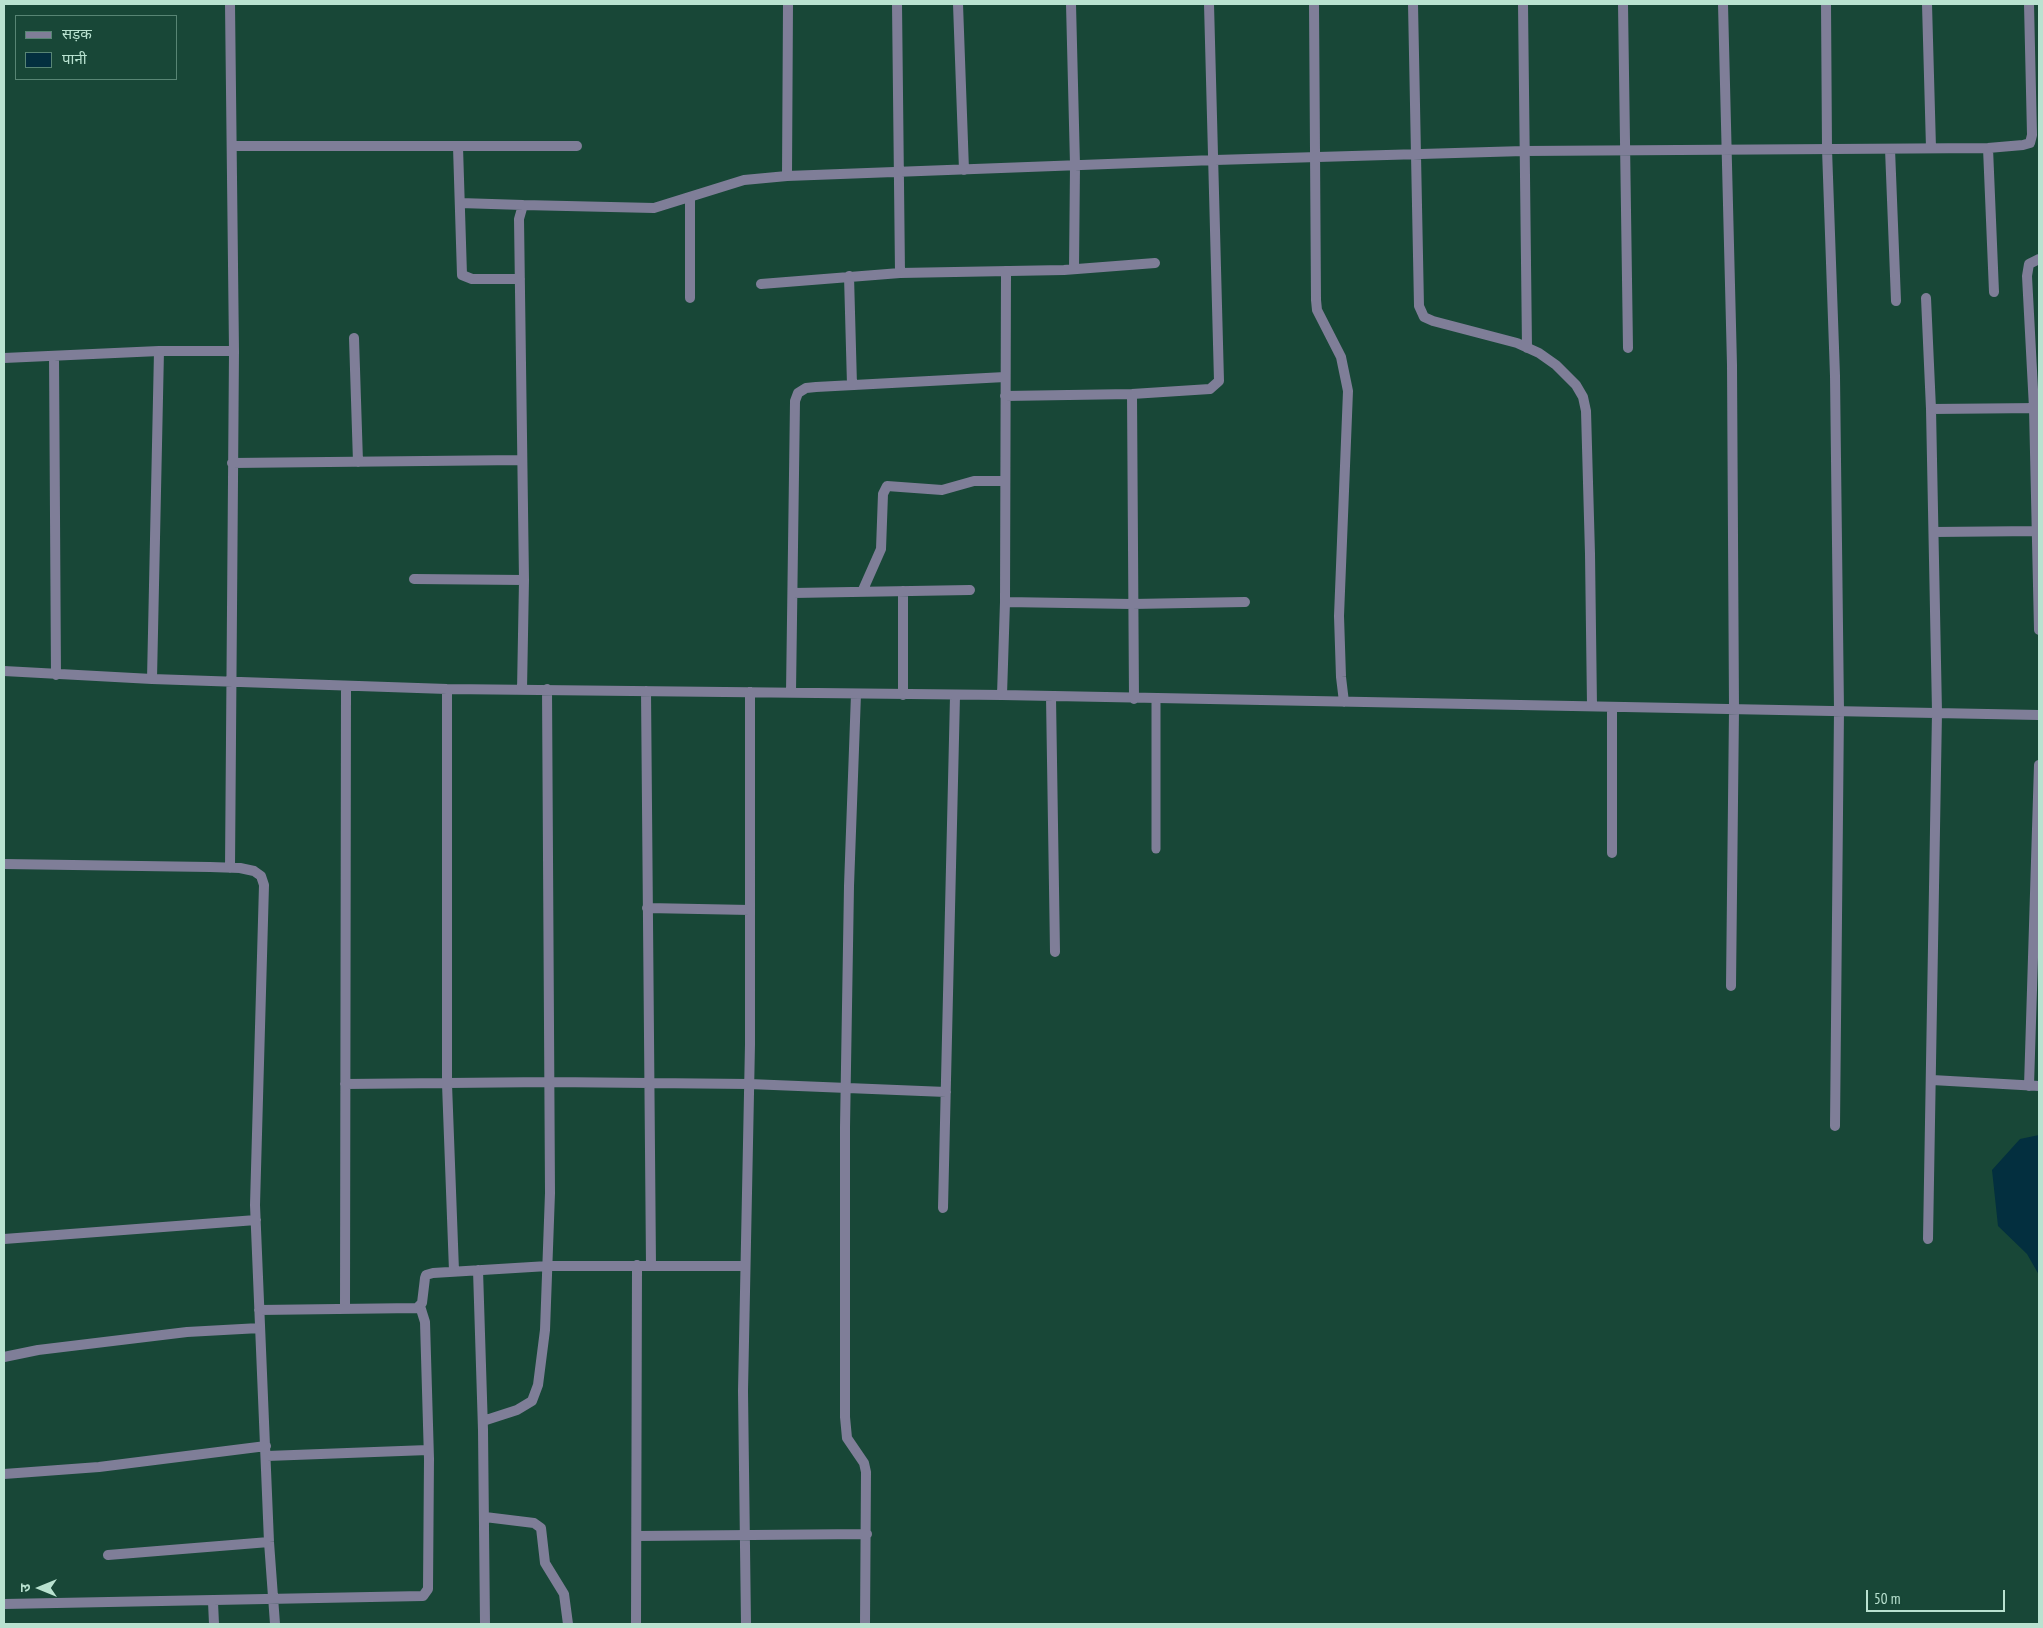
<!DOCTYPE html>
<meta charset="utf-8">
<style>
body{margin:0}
#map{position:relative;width:2043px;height:1628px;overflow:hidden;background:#184737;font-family:"PT Sans Narrow","Noto Sans Devanagari",sans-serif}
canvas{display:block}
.frame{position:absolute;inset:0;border:5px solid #b9e2d0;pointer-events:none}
.legend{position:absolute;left:15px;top:15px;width:162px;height:65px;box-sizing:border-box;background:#184737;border:1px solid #588574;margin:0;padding:6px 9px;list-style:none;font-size:15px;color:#b9e2d0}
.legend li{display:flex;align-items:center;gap:10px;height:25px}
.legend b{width:25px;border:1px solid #588574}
.north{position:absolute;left:15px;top:1563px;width:50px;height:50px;-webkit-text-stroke:4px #184737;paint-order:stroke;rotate:270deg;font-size:14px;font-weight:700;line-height:20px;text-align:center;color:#b9e2d0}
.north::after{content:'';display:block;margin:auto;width:18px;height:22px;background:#b9e2d0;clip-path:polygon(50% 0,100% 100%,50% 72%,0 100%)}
.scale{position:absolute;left:1866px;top:1590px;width:139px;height:22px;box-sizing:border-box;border:2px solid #b9e2d0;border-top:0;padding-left:6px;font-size:15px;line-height:18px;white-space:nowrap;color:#b9e2d0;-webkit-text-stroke:4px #184737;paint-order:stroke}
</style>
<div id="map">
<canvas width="2043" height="1628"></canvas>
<div class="frame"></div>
<ul class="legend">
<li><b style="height:6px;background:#7f7e98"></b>सड़क</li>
<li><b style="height:14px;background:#032f3f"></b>पानी</li>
</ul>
<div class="north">उ</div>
<div class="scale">50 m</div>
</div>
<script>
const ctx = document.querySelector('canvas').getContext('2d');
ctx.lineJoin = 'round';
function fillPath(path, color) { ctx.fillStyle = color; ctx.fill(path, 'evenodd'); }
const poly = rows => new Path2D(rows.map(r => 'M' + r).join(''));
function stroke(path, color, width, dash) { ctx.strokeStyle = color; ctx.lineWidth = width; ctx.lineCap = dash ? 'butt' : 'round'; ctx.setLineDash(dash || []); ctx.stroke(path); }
const water = poly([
 [2039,1135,2039,1275,2027,1254,1998,1226,1992,1170,2020,1139]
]);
const service = poly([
 [1156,700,1156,849]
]);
const minor = poly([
 [897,4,900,273],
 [958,4,964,170],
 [1071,4,1075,165,1074,269],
 [1314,4,1316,300,1317,310,1341,357,1348,391,1339,616,1341,677,1344,702],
 [1413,4,1419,306,1424,317,1433,321,1517,343,1539,353,1556,365,1576,385,1583,397,1586,411,1590,554,1592,706],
 [1523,4,1527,348],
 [1623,4,1628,348],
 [1723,4,1732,365,1734,709,1731,986],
 [1826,4,1827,149,1835,376,1839,710,1835,1126],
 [1927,4,1931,148],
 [233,146,577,146],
 [458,147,462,275,472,279,520,279],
 [1988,148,1994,292],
 [1890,149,1896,301],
 [787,176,788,4],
 [690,197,690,298],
 [460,203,523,205],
 [2039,259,2029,264,2027,276,2034,408,2039,630],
 [849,276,852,385],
 [761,284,900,273,1064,270,1155,263],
 [1926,298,1931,409,1937,712,1928,1239],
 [354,338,358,462],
 [54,356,56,675],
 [4,358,159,351,234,351],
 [1132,394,1134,699],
 [1005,396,1132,394,1210,389,1219,381,1209,4],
 [1931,409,2039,408],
 [232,463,522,460],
 [1934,532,2039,531],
 [414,579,524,580],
 [903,591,903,695],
 [862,592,881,549,883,494,887,486,942,490,974,481,1004,481],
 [793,593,970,590],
 [1005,602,1132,604,1245,602],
 [4,671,152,679,447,689,1002,695,2039,715],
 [152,679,159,351],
 [447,689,447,1084,454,1271],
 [522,690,524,580,519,219,523,205,654,208,744,180,787,176,1215,160,1524,151,1988,148,2023,145,2030,143,2032,135,2029,4],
 [646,691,651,1265],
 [791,692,795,401,798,393,806,388,816,387,1005,377],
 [856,694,849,886,845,1127,845,1417,847,1438,864,1463,866,1472,865,1624],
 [1002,695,1005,602,1006,271],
 [1051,697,1055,952],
 [1612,707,1612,853],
 [4,864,210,867,240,868,254,871,261,876,264,885,255,1205,269,1542,275,1624],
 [230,868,234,351,230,4],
 [647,908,750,910],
 [1932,1080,2039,1086],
 [345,1084,550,1082,749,1084,946,1092],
 [2029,1086,2039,765],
 [943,1208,955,696],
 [4,1239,256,1220],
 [478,1270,483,1430,485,1624],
 [345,1308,346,686],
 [259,1310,417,1308,422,1303,425,1278,426,1275,433,1273,548,1266,744,1266],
 [4,1357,38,1350,187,1332,260,1328],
 [483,1421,517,1410,532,1401,538,1385,545,1330,550,1193,547,689],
 [267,1456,428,1450],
 [4,1474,99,1467,266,1446],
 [485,1517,534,1523,541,1528,545,1563,564,1594,568,1624],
 [637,1536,867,1534],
 [108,1555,269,1542],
 [213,1602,214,1624],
 [4,1604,423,1596,428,1589,429,1459,425,1322,420,1306],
 [636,1624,637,1265],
 [746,1624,743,1391,750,1044,750,692]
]);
fillPath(water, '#032f3f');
stroke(service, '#7f7e98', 9);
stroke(minor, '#7f7e98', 10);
</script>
